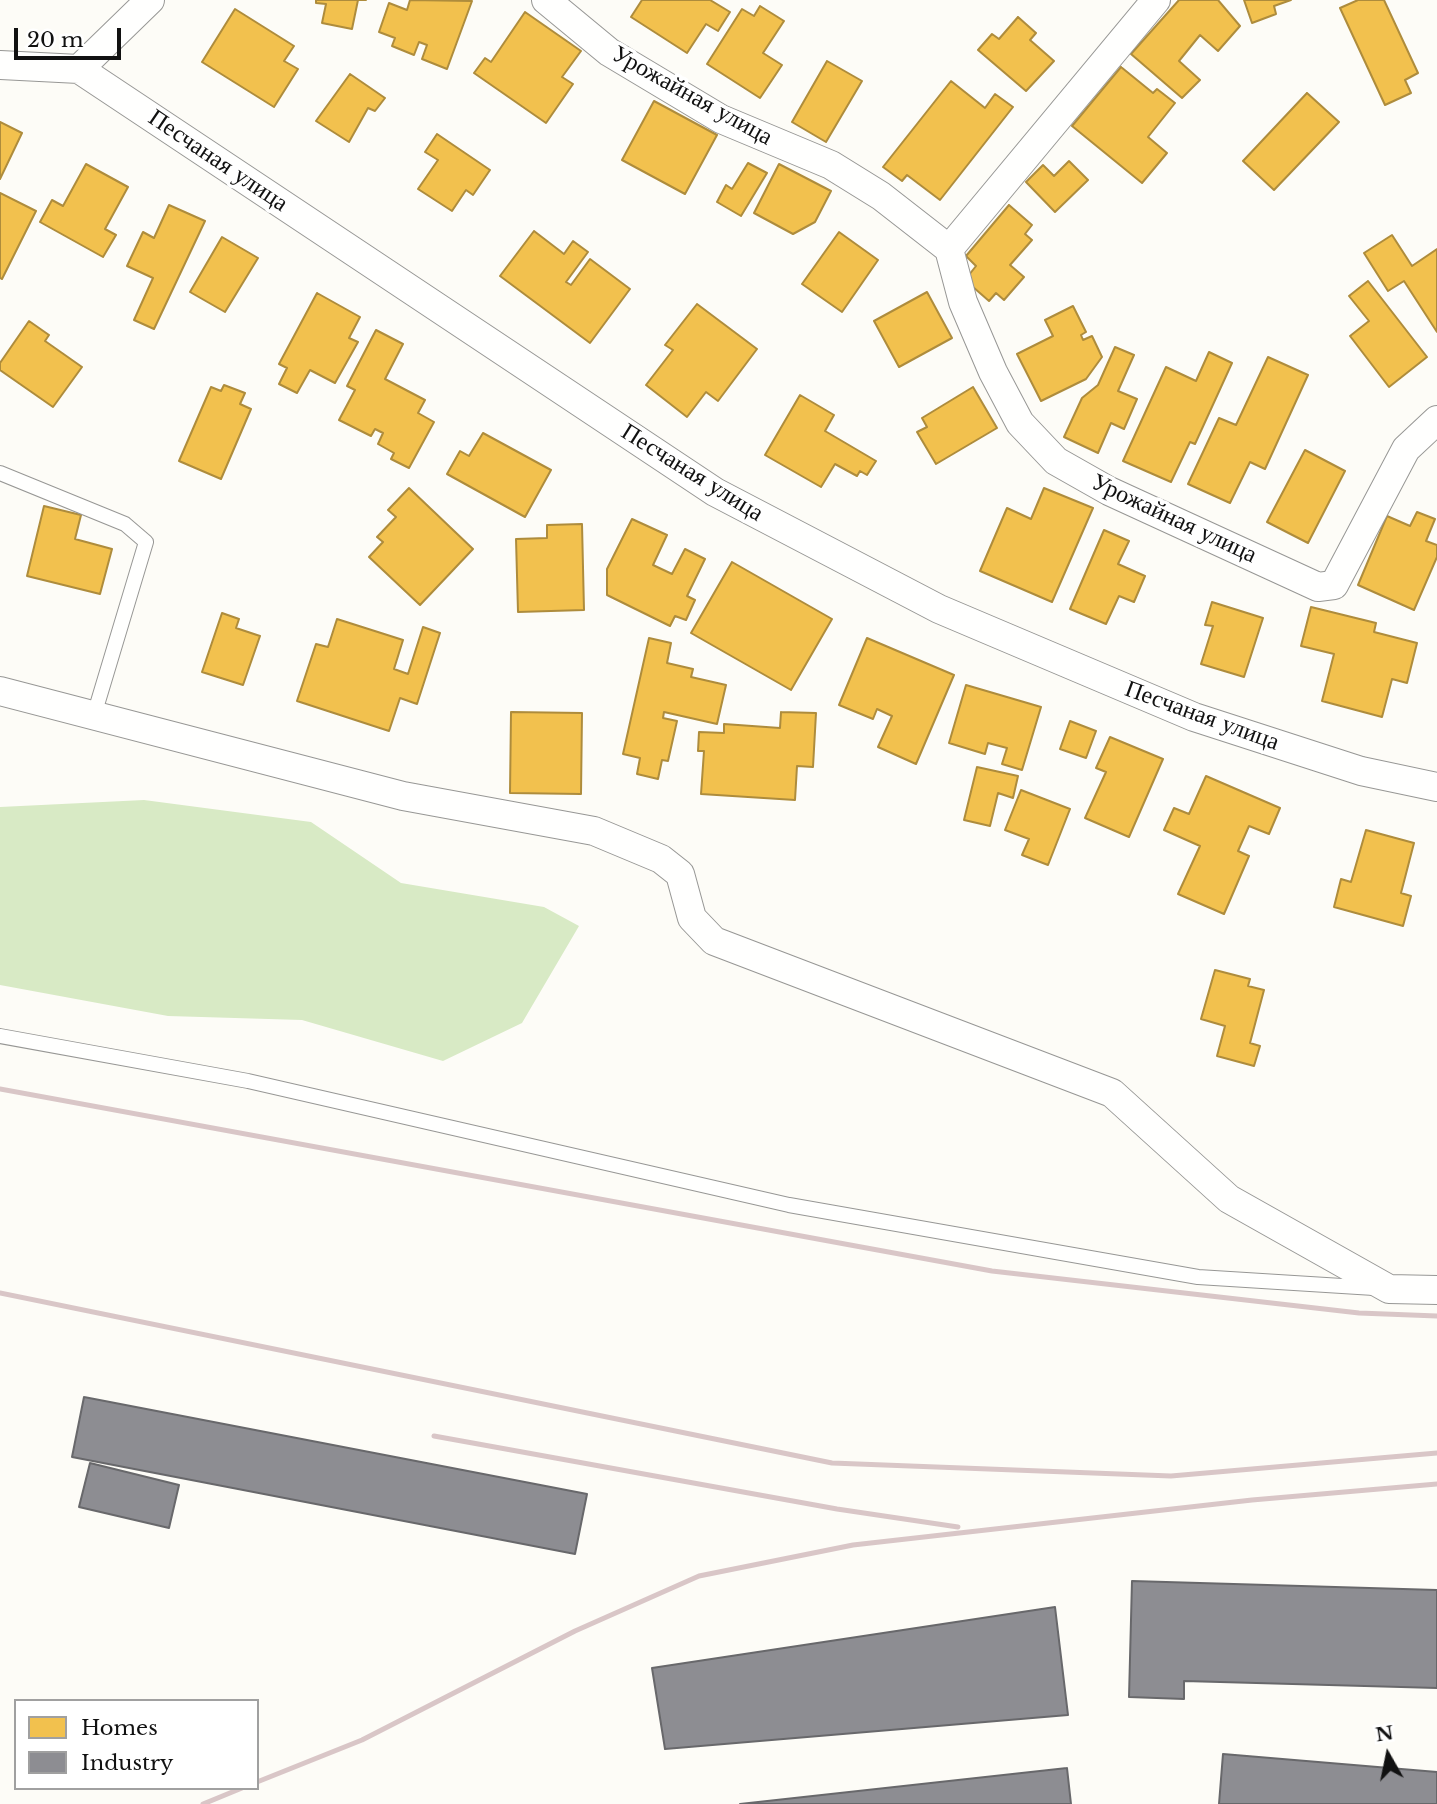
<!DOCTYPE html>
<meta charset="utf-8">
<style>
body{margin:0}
#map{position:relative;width:1437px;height:1804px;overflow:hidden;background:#fdfcf7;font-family:"Libre Baskerville",serif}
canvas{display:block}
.legend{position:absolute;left:14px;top:1699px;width:245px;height:91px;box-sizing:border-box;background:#fff;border:2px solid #a0a0a0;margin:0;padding:9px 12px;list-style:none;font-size:21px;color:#111}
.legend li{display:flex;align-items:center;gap:14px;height:35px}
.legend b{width:35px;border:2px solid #a0a0a0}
.north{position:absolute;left:1353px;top:1720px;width:70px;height:70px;-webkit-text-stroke:5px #fff;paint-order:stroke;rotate:351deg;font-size:19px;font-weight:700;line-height:28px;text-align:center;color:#111}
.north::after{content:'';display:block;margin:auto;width:24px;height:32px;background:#111;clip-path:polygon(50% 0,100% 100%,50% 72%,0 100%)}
.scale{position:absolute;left:14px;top:28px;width:107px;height:32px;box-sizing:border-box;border:4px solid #111;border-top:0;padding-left:9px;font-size:21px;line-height:24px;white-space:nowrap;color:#111;-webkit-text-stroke:5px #fff;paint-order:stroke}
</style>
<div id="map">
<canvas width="1437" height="1804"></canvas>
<ul class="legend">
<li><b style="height:19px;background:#f2c14e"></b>Homes</li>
<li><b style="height:19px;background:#8d8d92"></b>Industry</li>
</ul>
<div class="north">N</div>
<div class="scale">20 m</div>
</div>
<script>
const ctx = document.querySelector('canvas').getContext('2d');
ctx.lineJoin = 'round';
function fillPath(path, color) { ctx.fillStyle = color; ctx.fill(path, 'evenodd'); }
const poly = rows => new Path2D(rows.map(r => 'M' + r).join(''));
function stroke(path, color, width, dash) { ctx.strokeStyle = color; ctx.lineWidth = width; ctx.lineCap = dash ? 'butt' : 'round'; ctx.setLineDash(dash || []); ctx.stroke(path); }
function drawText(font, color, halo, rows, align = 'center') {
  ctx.font = font + ' "Libre Baskerville",serif'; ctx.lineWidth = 7; ctx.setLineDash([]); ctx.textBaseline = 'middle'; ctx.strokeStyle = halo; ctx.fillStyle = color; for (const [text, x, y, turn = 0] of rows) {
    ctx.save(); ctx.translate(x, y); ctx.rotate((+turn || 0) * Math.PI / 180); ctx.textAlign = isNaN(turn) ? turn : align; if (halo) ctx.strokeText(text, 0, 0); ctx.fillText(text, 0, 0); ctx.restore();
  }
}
const forest = poly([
 [144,800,311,822,401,883,544,907,579,926,522,1023,443,1061,302,1020,168,1016,0,985,0,807]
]);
const homes = poly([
 [316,0,366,0,358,0,352,29,322,23,326,4,316,3,316,0],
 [410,0,472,1,447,69,422,59,427,45,419,42,414,55,392,46,395,38,379,32,389,3,407,10,410,0],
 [642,0,710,0,730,12,718,31,706,24,687,53,631,17,642,0],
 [1179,0,1218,0,1240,26,1218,51,1200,35,1179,61,1200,80,1182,98,1131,54,1179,0],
 [1244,0,1291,0,1274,6,1276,14,1252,23,1244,0],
 [1358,0,1384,0,1418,73,1405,80,1411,93,1385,105,1340,8,1358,0],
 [760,6,784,21,763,53,782,65,760,98,707,64,742,9,754,16,760,6],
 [235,9,294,46,284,61,298,69,274,107,202,62,235,9],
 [525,12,581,51,562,77,573,84,546,123,474,73,485,58,491,62,525,12],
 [1018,17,1036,33,1030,40,1054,61,1026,91,978,50,992,34,999,39,1018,17],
 [827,61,862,81,826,142,792,122,827,61],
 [1121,67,1153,93,1157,89,1175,103,1148,137,1167,153,1142,183,1072,126,1121,67],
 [350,74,385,98,375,111,368,108,349,142,316,121,350,74],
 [951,81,985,108,995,94,1013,107,940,200,907,175,902,181,883,167,951,81],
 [1307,93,1339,122,1274,190,1243,161,1307,93],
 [654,101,717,135,685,194,622,160,654,101],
 [0,122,22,133,0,179,0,122],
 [437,134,490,170,473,195,466,190,452,211,418,189,438,160,425,152,437,134],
 [1069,161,1088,180,1055,212,1026,182,1043,165,1054,176,1069,161],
 [748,163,767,173,741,216,717,202,726,185,732,189,748,163],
 [86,164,128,187,105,229,116,235,103,257,40,222,52,200,63,206,86,164],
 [779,164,831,191,815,222,793,234,754,213,779,164],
 [0,193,36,211,2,279,0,278,0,193],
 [169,205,205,221,154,329,134,320,153,278,127,266,143,232,154,238,169,205],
 [1009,205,1032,225,1025,234,1032,240,1010,265,1024,277,1004,300,996,293,989,301,965,280,976,266,966,256,1009,205],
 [534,231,564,254,573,241,588,252,566,282,571,285,590,259,630,289,590,343,500,276,534,231],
 [839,232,878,260,842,312,802,284,839,232],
 [1392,235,1412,266,1437,249,1437,332,1404,281,1388,291,1364,253,1392,235],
 [222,237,258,258,225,312,190,292,222,237],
 [1368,281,1427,357,1389,387,1350,336,1369,321,1349,296,1368,281],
 [927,292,952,338,899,367,874,321,927,292],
 [317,293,360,317,349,338,358,342,335,383,310,370,297,393,279,384,287,368,279,364,317,293],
 [697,304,757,349,718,401,706,392,687,417,646,385,673,350,665,345,697,304],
 [1073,306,1086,332,1081,335,1083,340,1092,336,1102,357,1086,379,1041,401,1017,354,1053,336,1045,320,1073,306],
 [29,321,49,335,45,341,82,367,53,407,0,370,0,363,29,321],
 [376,330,403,344,385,379,425,400,418,413,434,422,409,468,391,459,394,453,378,444,383,433,375,429,371,436,339,420,355,390,347,386,376,330],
 [1115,347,1134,355,1118,391,1137,399,1124,429,1111,423,1098,453,1064,437,1082,398,1098,385,1115,347],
 [1209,352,1232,363,1195,444,1190,442,1171,482,1123,461,1166,367,1196,381,1209,352],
 [1268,357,1308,375,1265,469,1250,462,1230,503,1188,484,1219,418,1236,425,1268,357],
 [224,385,245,393,240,404,251,409,221,479,179,461,211,387,221,391,224,385],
 [973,387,997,428,936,464,917,432,927,427,922,418,973,387],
 [800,395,834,415,825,431,876,461,867,475,860,471,857,476,835,464,821,487,765,455,800,395],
 [483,433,551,470,525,517,447,474,460,451,469,456,483,433],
 [1305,450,1345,471,1308,543,1267,522,1305,450],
 [409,488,473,549,420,605,369,557,383,542,377,537,396,517,388,510,409,488],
 [1044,488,1093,508,1052,602,980,571,1007,508,1031,519,1044,488],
 [44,506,81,515,75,539,112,549,100,594,27,576,44,506],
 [1417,512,1435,519,1426,541,1437,545,1437,557,1414,610,1358,585,1387,516,1410,526,1417,512],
 [632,519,667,535,653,565,672,574,685,549,705,559,687,596,695,600,686,620,675,616,670,626,607,595,607,569,632,519],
 [582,524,584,610,518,612,516,539,547,538,547,525,582,524],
 [1104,530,1129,541,1118,564,1145,576,1134,602,1119,596,1106,624,1070,609,1104,530],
 [732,562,832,619,791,690,691,633,732,562],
 [1212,602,1263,618,1244,677,1201,664,1213,626,1205,625,1212,602],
 [1311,607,1376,623,1374,632,1417,643,1407,683,1392,679,1382,717,1322,701,1334,654,1301,646,1311,607],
 [222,613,239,619,236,628,260,636,243,685,202,672,222,613],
 [337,619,403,640,394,669,408,674,423,627,440,633,417,704,400,698,389,731,297,701,316,644,328,647,337,619],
 [649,638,671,643,667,663,693,669,691,677,726,685,717,724,664,712,663,718,677,721,668,761,662,760,658,779,637,774,640,758,623,754,649,638],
 [867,638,954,675,916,764,878,747,892,716,877,709,873,719,839,705,867,638],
 [966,685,1041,707,1022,770,1002,764,1007,748,988,743,985,754,949,743,966,685],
 [511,712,582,713,581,794,510,793,511,712],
 [781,712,816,713,813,767,797,766,795,800,701,794,704,751,698,751,699,732,724,733,724,724,780,728,781,712],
 [1070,721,1096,731,1086,758,1060,749,1070,721],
 [1110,737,1163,759,1129,837,1085,818,1106,772,1096,768,1110,737],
 [977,767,1018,776,1013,798,998,793,990,826,964,820,977,767],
 [1206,776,1280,808,1269,834,1249,826,1238,851,1249,856,1224,914,1178,894,1200,846,1164,830,1174,808,1189,814,1206,776],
 [1021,790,1070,809,1048,865,1022,855,1029,839,1005,830,1021,790],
 [1366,830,1414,843,1401,893,1411,896,1403,926,1334,907,1341,879,1351,882,1366,830],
 [1215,970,1250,979,1248,986,1264,990,1250,1043,1260,1046,1254,1066,1217,1056,1225,1026,1201,1019,1215,970]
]);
const industry = poly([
 [84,1397,587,1494,575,1554,72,1457,84,1397],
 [90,1463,179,1485,169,1528,79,1507,90,1463],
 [1132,1581,1437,1590,1437,1688,1184,1681,1184,1699,1129,1697,1132,1581],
 [1055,1607,1068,1715,665,1749,652,1668,1055,1607],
 [1223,1754,1437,1772,1437,1804,1219,1804,1223,1754],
 [1067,1768,1071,1804,740,1804,1067,1768]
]);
const lane = poly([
 [0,473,125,524,146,542,94,715],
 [0,1036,248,1081,789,1205,1198,1277,1374,1288]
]);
const street = poly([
 [546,0,609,52,721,119,831,165,881,196,949,249,963,302,993,372,1020,423,1056,461,1109,491,1318,587,1334,585,1406,449,1437,420],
 [0,65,79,69,715,492,939,609,1194,717,1361,771,1437,787],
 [79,69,150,0],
 [949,249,1156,0],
 [0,691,403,796,594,831,661,859,680,874,692,918,714,941,1112,1093,1229,1199,1389,1289,1437,1290]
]);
const rail = poly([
 [0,1089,992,1271,1359,1313,1437,1316],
 [0,1293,832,1463,1171,1476,1437,1453],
 [434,1436,837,1509,958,1527],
 [257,1782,362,1740,575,1631,699,1576,853,1545,1252,1500,1437,1484],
 [203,1804,242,1788]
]);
const streetNames = [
 ["Урожайная улица",692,96,29],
 ["Песчаная улица",218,161,34],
 ["Песчаная улица",692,473,32],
 ["Урожайная улица",1174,519,25],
 ["Песчаная улица",1202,716,20]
];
fillPath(forest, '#d8eac5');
fillPath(homes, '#f2c14e');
stroke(homes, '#ae8c3c', 2);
fillPath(industry, '#8d8d92');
stroke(industry, '#68686b', 2);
stroke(lane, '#979795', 16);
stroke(street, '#979795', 30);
stroke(lane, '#fffffe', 14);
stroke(street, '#fffffe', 28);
stroke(rail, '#d9c6c7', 5);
drawText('24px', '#111', '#fff', streetNames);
</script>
